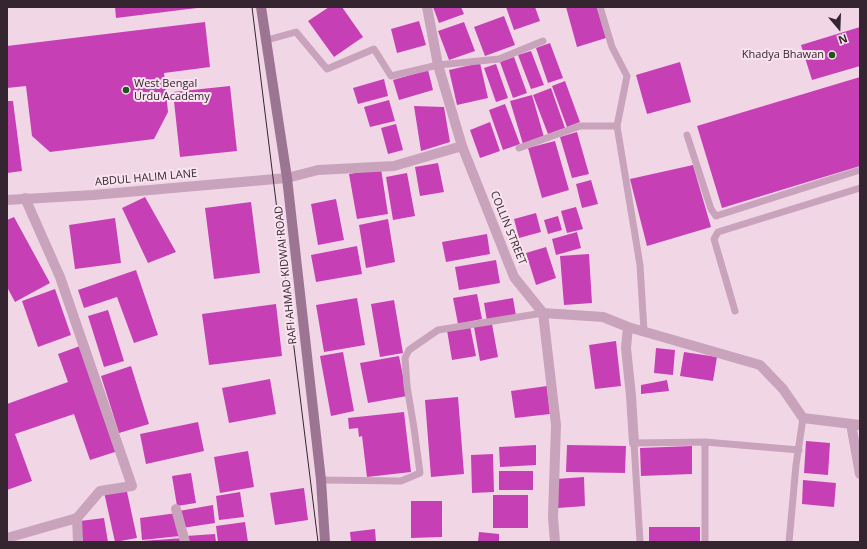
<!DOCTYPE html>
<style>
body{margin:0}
#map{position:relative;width:867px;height:549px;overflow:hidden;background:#f1d7e6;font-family:"Open Sans",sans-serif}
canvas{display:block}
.frame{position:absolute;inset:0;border:8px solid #342531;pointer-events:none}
.north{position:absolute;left:819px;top:8px;width:40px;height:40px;-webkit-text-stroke:3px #f9e3ef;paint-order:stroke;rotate:161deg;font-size:11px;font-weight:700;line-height:16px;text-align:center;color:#342531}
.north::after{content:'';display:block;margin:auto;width:14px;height:18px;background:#342531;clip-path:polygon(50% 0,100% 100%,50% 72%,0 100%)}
</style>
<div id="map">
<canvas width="867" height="549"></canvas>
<div class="frame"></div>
<div class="north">N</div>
</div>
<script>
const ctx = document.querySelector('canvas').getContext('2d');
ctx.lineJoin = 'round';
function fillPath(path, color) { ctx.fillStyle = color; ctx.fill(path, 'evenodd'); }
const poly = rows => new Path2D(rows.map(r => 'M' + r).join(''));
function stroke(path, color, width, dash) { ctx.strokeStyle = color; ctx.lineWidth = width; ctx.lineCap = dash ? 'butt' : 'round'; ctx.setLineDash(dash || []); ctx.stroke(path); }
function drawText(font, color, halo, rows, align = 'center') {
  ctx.font = font + ' "Open Sans",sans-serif'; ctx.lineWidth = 4; ctx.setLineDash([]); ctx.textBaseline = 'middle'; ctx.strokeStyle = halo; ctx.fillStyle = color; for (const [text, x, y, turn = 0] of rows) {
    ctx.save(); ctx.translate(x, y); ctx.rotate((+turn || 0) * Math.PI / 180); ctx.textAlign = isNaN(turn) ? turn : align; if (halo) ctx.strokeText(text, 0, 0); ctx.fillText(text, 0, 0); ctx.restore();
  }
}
const building = poly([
 [115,7,197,7,197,8,116,18],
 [329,7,342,7,363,37,334,57,308,21],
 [433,7,461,7,464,14,439,23],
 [506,7,535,7,540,21,514,30],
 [566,7,597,7,606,38,577,47],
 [504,16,515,45,485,56,474,27],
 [419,21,426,45,397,53,391,29],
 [205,22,210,67,164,73,168,112,154,139,50,152,32,136,26,86,7,88,7,46],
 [464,22,475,51,449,60,438,31],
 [860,27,860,66,812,80,801,45],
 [550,43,563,78,548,83,536,48],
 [531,51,544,85,531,89,518,55],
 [514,57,527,93,513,98,500,62],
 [680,62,691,102,647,114,636,75],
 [480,63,488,98,457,105,449,70],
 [496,64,508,98,496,102,484,68],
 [428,70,433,90,399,100,393,80],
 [860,77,860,166,722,208,697,126],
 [384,79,388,96,358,104,353,88],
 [565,81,580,122,567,127,552,86],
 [230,86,237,151,180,157,173,92],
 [551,88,565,128,548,134,533,95],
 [532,95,544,137,523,144,510,101],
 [389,100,395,121,370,127,364,107],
 [7,101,13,101,22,171,7,173],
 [505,104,520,144,503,150,489,110],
 [414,106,444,107,450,142,421,151],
 [490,122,500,151,480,158,470,130],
 [396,124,403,150,388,154,381,128],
 [577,132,589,174,572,178,560,137],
 [555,141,569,190,542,198,528,148],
 [438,163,444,192,420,196,415,167],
 [693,165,711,227,647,246,630,179],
 [381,169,388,214,357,219,349,174],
 [407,173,415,216,393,220,386,177],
 [591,180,598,204,582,208,576,184],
 [145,197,176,252,148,263,122,208],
 [336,199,344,240,318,245,311,204],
 [251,202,260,273,214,279,205,208],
 [576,207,583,229,567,233,561,211],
 [536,213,541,232,519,238,514,219],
 [558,216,562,230,548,234,544,220],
 [14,217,50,283,15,302,7,287,7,220],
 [115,218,121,263,75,269,69,225],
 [388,219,395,262,366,268,359,225],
 [577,232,581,248,556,255,552,239],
 [487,234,490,254,446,262,442,242],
 [357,246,362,274,316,282,311,255],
 [546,247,556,278,536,285,526,253],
 [589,254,592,303,564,305,560,256],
 [496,260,500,283,459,290,455,267],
 [136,270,158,335,134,343,117,297,84,308,78,290],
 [55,289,71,335,38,347,22,301],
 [477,294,482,319,458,324,453,298],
 [357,298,365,345,324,352,316,305],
 [513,298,516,316,487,321,484,303],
 [394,300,403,353,380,357,371,304],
 [276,304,282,356,209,365,202,314],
 [108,310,124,361,104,367,88,316],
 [492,324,498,357,480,361,474,327],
 [470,326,476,356,452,360,447,330],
 [616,341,621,386,595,389,589,345],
 [80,346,118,451,90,460,74,414,15,434,32,481,7,490,7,404,68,382,58,354],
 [656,348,675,350,673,375,654,373],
 [343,352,354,411,331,416,320,356],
 [684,352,717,357,713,381,680,376],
 [399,356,407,396,368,403,360,363],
 [131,366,149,424,119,433,101,376],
 [270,379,276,414,229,423,222,388],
 [667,380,669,391,641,394,641,385],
 [547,386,550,414,515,418,511,391],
 [458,397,464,474,431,477,425,400],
 [404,412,411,472,367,477,362,436,359,437,358,428,349,429,348,418],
 [198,422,204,451,146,464,140,434],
 [806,441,830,443,828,475,804,473],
 [536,445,536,465,500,467,499,447],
 [567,445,626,446,625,473,566,472],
 [692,446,692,474,641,476,640,448],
 [248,451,254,487,220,493,214,457],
 [493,454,494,492,472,493,471,455],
 [499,471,533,471,533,490,499,490],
 [191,473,196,503,177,506,172,476],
 [584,477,585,506,558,508,556,479],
 [803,480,836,483,834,507,802,504],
 [126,487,137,538,115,542,104,492],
 [304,488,308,520,275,525,270,493],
 [240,492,244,517,219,520,216,496],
 [493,495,528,495,528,528,493,528],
 [411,501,442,501,442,537,411,538],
 [213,505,215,523,182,528,179,511],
 [177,513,180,536,142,540,140,518],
 [104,518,108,542,83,542,80,521],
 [245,522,248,542,218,542,216,526],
 [649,527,700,527,700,542,649,542],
 [375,529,376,542,351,542,350,532],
 [479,532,499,534,499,542,478,542],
 [215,534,216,542,186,542,186,536],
 [183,538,184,542,142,542,142,541]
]);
const service = poly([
 [600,7,612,47,627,76,617,126,640,265,644,331],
 [267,40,296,32,327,69,374,49,391,76,438,65,499,59,543,41],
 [687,135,711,209,716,216,860,170],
 [519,148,580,126,617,126],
 [735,311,714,239,718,232,860,188],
 [321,480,401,481,420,473,414,428,407,386,405,358,409,350,438,330,543,313],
 [640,542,634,443,705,442],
 [705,542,705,442,799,450],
 [789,542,796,465,803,418]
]);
const minor = poly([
 [427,7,438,65,462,146,514,277,543,313],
 [287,178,318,170,394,166,462,146],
 [543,313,603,317,628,327,760,365,783,389,803,418,860,425],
 [543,313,556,425,553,517,555,542],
 [628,327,626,348,631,396,634,443],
 [851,424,860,474],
 [176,509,185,542],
 [77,518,78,542],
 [7,538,77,518,100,491,132,486,60,277,25,198]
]);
const tertiary = poly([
 [7,200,93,195,287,178]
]);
const secondary = poly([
 [261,7,287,178,321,480,325,542]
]);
const tram = poly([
 [252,7,318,542]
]);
const markers = [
 [832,55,4,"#1d551b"],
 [126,90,4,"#1d551b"]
];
const poiNames = [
 ["Khadya Bhawan",824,55],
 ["West Bengal",134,84,"left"],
 ["Urdu Academy",134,97,"left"]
];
const streetNames = [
 ["ABDUL HALIM LANE",146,178,-5],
 ["COLLIN STREET",508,228,68],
 ["RAFI AHMAD KIDWAI ROAD",286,275,-96]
];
fillPath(building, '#c73fb5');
stroke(service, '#c9a3bc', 7);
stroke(minor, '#c9a3bc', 10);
stroke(tertiary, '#c9a3bc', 10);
stroke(secondary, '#9c7592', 10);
stroke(tram, '#342531', 1);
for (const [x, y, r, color] of markers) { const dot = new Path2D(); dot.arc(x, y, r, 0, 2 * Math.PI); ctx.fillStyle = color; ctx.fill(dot); stroke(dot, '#f9e3ef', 1.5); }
drawText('11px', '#342531', '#f9e3ef', poiNames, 'right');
drawText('11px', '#342531', '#f9e3ef', streetNames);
</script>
